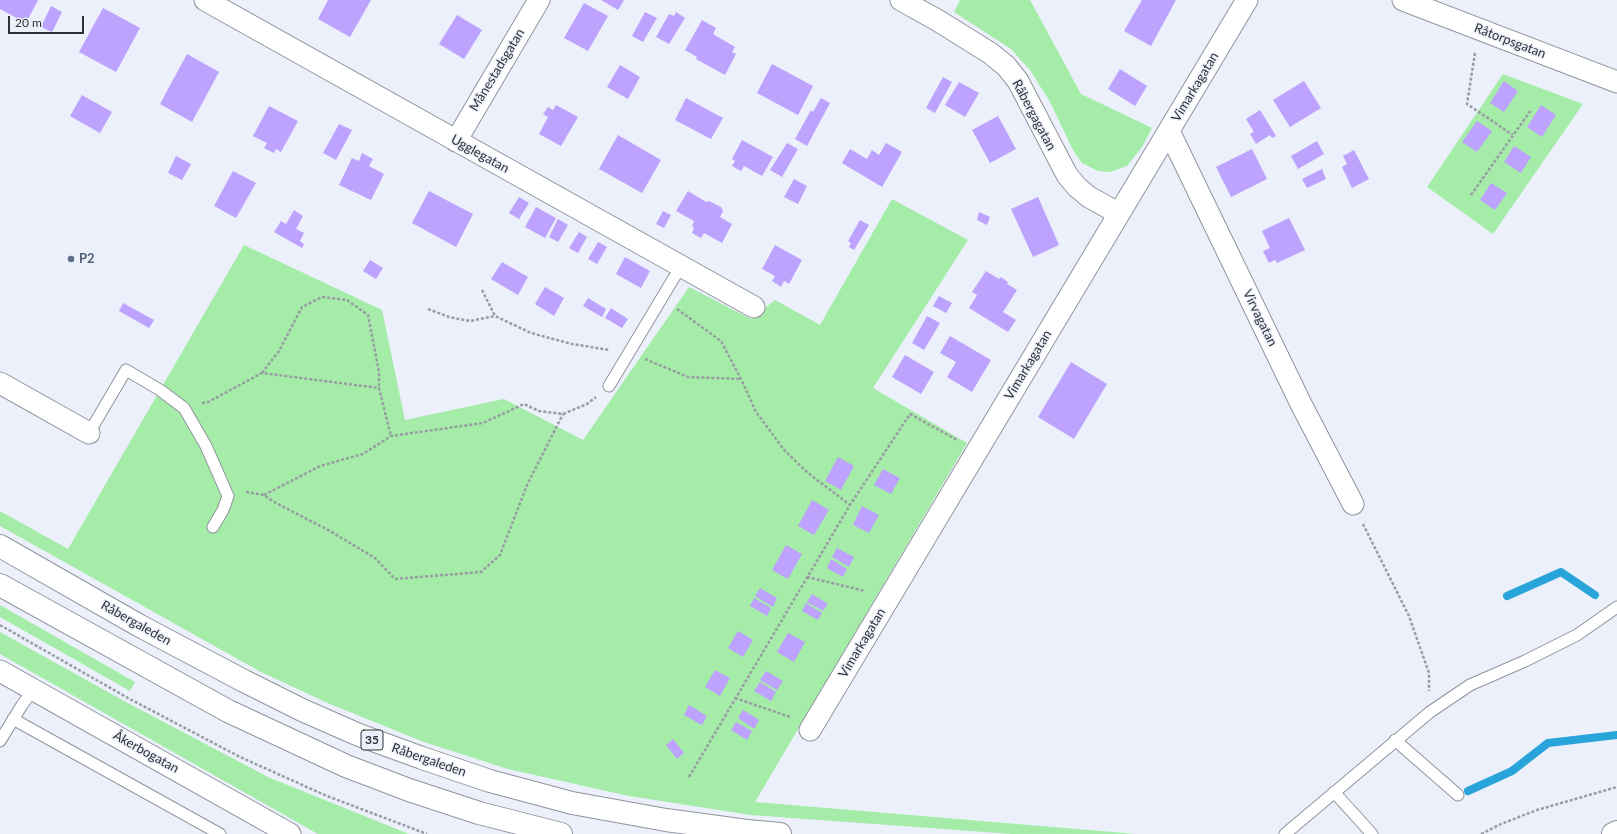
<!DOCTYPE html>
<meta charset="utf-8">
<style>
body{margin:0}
#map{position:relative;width:1617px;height:834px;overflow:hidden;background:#ebf0fa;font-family:Lato,sans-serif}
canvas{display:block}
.scale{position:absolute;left:8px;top:16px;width:76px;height:18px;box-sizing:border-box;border:2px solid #2e3034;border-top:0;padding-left:5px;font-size:12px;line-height:14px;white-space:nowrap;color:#2e3034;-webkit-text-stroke:3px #ebf0fa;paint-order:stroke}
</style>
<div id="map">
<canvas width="1617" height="834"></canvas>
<div class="scale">20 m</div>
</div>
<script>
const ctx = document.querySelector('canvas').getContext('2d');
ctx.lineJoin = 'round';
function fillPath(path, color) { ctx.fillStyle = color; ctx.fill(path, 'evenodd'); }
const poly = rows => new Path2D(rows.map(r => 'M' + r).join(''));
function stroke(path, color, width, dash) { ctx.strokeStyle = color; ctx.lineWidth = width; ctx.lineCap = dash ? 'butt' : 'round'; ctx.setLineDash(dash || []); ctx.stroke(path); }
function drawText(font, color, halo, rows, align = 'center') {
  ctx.font = font + ' Lato,sans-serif'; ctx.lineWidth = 3; ctx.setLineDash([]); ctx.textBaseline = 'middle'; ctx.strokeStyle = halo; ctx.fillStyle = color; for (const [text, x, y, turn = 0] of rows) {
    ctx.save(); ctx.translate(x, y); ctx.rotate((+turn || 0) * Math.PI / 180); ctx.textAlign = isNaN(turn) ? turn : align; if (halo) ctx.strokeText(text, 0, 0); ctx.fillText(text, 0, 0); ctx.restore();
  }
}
const green = poly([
 [960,0,1030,0,1081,94,1152,128,1142,147,1127,166,1110,172,1098,171,1082,163,1073,150,1050,102,1030,70,1011,49,954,12],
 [1503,74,1583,104,1493,234,1427,187],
 [892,199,968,240,873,388,967,443,755,802,1136,834,1012,834,751,815,629,796,508,769,424,742,330,704,261,672,0,526,0,511,68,549,244,245,382,310,405,420,504,399,583,440,689,287,751,319,775,300,820,325],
 [0,605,135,682,130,691,0,617],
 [0,632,124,701,270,778,409,834,318,834,0,654]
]);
const stream = poly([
 [1507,596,1561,572,1595,595],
 [1468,791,1512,771,1548,743,1617,735]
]);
const building = poly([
 [0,0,38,0,26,23,0,9],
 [328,0,371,0,350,37,318,19],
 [601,0,624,0,618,10],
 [1142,0,1176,0,1151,46,1124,31],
 [584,3,608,16,588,51,564,38],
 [51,6,62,12,52,32,41,27],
 [103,8,140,28,116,72,79,52],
 [645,12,657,18,643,42,632,36],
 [676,12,685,18,669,44,656,37,669,14,674,16],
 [457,15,482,30,464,59,439,44],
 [702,20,716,28,713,34,735,47,732,52,736,54,725,75,696,59,697,57,685,50],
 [187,54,219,72,192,122,160,104],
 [772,64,813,86,798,115,757,93],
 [620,65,640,77,628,99,607,87],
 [1120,69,1147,86,1135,106,1108,89],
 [943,77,952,82,935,113,926,108],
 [1304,81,1321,108,1290,127,1273,100],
 [1504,81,1518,91,1504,112,1490,103],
 [959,82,979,93,965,117,945,105],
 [82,95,112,112,100,133,70,116],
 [686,98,723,118,711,139,675,120],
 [821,98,830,103,807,146,795,139,811,110,813,112],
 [556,105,578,117,561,146,539,134,548,117,543,114,548,107,553,110],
 [1541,105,1556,115,1542,137,1527,127],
 [269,106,298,121,281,152,276,149,274,153,264,148,267,143,253,136],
 [1260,110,1276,136,1272,138,1270,135,1256,144,1250,134,1254,132,1246,119],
 [998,116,1016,149,990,163,972,130],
 [1477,121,1492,131,1477,152,1462,142],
 [339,124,352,130,336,160,323,153],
 [618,135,661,160,642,193,599,169],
 [742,140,773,157,762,176,744,166,741,171,732,166,735,161,732,159],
 [1317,141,1324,154,1298,169,1291,156],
 [787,143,798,149,782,177,770,170],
 [886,143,902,152,882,187,842,163,850,149,867,159,872,150,879,155],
 [1514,146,1531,157,1521,173,1504,162],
 [1252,149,1267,179,1231,197,1216,167],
 [1354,150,1369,179,1352,188,1342,167,1347,164,1343,156],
 [362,153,373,159,369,166,384,174,371,200,339,185,352,158,359,161],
 [176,156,191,164,182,180,168,173],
 [1322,169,1326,179,1307,188,1302,179],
 [233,171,256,183,236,218,214,206],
 [794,179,807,186,798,204,784,197],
 [1491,183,1507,193,1495,210,1480,200],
 [429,191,473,214,456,247,412,223],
 [688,191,706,202,709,201,721,207,723,211,720,217,732,224,722,243,704,233,701,238,692,233,694,228,692,226,694,221,676,211],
 [519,197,529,203,519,219,509,213],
 [1038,197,1059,245,1033,257,1011,209],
 [536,207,556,218,545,238,525,227],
 [294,210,303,216,296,229,304,233,300,241,304,244,302,248,274,232,281,221,286,224],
 [663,211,671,215,664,228,656,224],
 [979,212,990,217,987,225,977,220],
 [1289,218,1305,250,1277,263,1275,260,1269,263,1263,251,1270,248,1262,231],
 [558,219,568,225,558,242,549,237],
 [860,220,869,225,854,250,849,247,851,243,848,241],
 [579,232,587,237,578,253,569,248],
 [598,242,607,247,597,264,588,259],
 [775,245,802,260,789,284,784,281,781,287,772,281,775,276,762,269],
 [625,257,650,271,641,288,616,274],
 [370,260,383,268,376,279,363,271],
 [502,262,528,277,518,295,491,279],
 [986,271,999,279,1001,277,1008,282,1007,284,1017,290,1003,312,1016,320,1008,332,969,308,977,295,972,292],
 [545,287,564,298,554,316,535,304],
 [939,296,952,303,946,313,933,306],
 [588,298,606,309,602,317,583,306],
 [123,303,154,320,149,328,119,311],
 [611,308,628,319,622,328,605,318],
 [927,316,940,323,924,350,912,343],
 [950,336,991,360,972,392,947,377,956,362,940,353],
 [905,355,934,372,921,394,892,377],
 [1071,362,1107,384,1074,439,1038,417],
 [838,457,854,466,841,490,825,481],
 [883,469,900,478,891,494,874,485],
 [812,500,829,510,814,535,798,526],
 [862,506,879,515,869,533,853,525],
 [786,545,802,554,788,579,772,570],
 [837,548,854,557,849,567,832,557],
 [831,559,847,569,843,577,827,568],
 [760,588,777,598,773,607,755,596],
 [812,594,828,604,823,611,807,602],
 [754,598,771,608,767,616,750,606],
 [806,603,822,613,818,620,802,611],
 [738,631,753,640,743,657,728,648],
 [788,633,805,642,794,662,777,652],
 [715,670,730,678,720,696,705,687],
 [766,671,783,681,777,690,760,680],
 [760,682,776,692,771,701,754,691],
 [689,705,707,716,702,725,684,715],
 [743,710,759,720,754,729,738,718],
 [736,722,752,731,747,740,731,730],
 [673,739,684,753,677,759,666,745]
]);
const path = poly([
 [1475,53,1467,104,1513,135],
 [1471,195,1531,110],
 [482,290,495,316,531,333,572,344,610,350],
 [428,309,449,317,470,321,495,316],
 [677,309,721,341,741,379,756,412,785,451,808,473,850,505],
 [645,359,688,377,741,379],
 [262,373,279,351,302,307,322,297,347,300,368,315,379,372,379,388],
 [202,403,208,402,262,373,379,388,391,436],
 [246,492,264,495,274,502,330,531,375,558,395,579,481,572,500,555,527,485,563,414],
 [264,495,320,466,363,454,391,436,483,423,524,404,539,411,563,414,587,404,596,397],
 [1363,524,1409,616,1429,673,1429,691],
 [807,577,865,591],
 [0,625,128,698,240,757,327,796,427,834],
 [735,698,790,717],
 [689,777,850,505,910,414,957,440],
 [1481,834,1501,824,1537,810,1617,787]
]);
const lane = poly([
 [609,386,681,266],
 [89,433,126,370,160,390,184,408,206,446,228,496,223,510,213,527],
 [13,719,220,834],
 [1395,740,1458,795],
 [0,741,22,705,33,690],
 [1334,792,1372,834],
 [1285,834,1430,712,1470,685,1525,661,1577,635,1617,607]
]);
const street = poly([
 [205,0,754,307],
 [901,0,937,20,990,53,1006,66,1018,81,1067,175,1077,187,1089,197,1118,213],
 [1403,0,1617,82],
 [1169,131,1301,404,1353,504],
 [456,141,539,0],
 [0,383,89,433],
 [0,671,290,834],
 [810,730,1247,0]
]);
const secondary = poly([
 [1613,834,1617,832]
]);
const primary = poly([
 [0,546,140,626,244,681,302,710,359,735,422,758,490,781,572,803,666,820,747,831,780,834],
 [0,585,228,711,346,766,409,790,479,813,561,834]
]);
const markers = [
 [71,259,4,"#5c6f8a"]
];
const shields = [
 [372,740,22]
];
const shieldNames = [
 ["35",372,740]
];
const streetNames = [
 ["Råtorpsgatan",1510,41,21],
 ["Månestadsgatan",497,70,-59],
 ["Vimarkagatan",1195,87,-59],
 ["Råbergagatan",1034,115,62],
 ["Ugglegatan",480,154,29],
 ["Virvagatan",1260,318,64],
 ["Vimarkagatan",1028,365,-59],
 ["Råbergaleden",136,623,29],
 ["Vimarkagatan",862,643,-59],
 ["Åkerbogatan",146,752,29],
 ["Råbergaleden",429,760,19]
];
const serviceNames = [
 ["P2",79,259]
];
fillPath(green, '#a4eca7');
stroke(stream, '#28a4da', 8);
fillPath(building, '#bda3fe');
stroke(lane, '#90949e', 13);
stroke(street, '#90949e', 23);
stroke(secondary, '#90949e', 24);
stroke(primary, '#90949e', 24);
stroke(path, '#989ca3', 2.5, [3, 2]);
stroke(lane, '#fff', 11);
stroke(street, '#fff', 21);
stroke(secondary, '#fff', 22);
stroke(primary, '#fff', 22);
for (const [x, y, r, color] of markers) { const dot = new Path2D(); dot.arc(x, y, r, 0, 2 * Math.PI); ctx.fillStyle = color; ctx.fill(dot); stroke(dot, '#ebf0fa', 1.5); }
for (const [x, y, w] of shields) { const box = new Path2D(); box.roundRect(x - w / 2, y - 10, w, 20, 3); ctx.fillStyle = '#ebf0fa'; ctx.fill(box); stroke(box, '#2e3034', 1); }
drawText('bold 12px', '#2e3034', null, shieldNames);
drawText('13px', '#2e3034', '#ebf0fa', streetNames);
drawText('bold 13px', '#4e5e75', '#ebf0fa', serviceNames, 'left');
</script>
